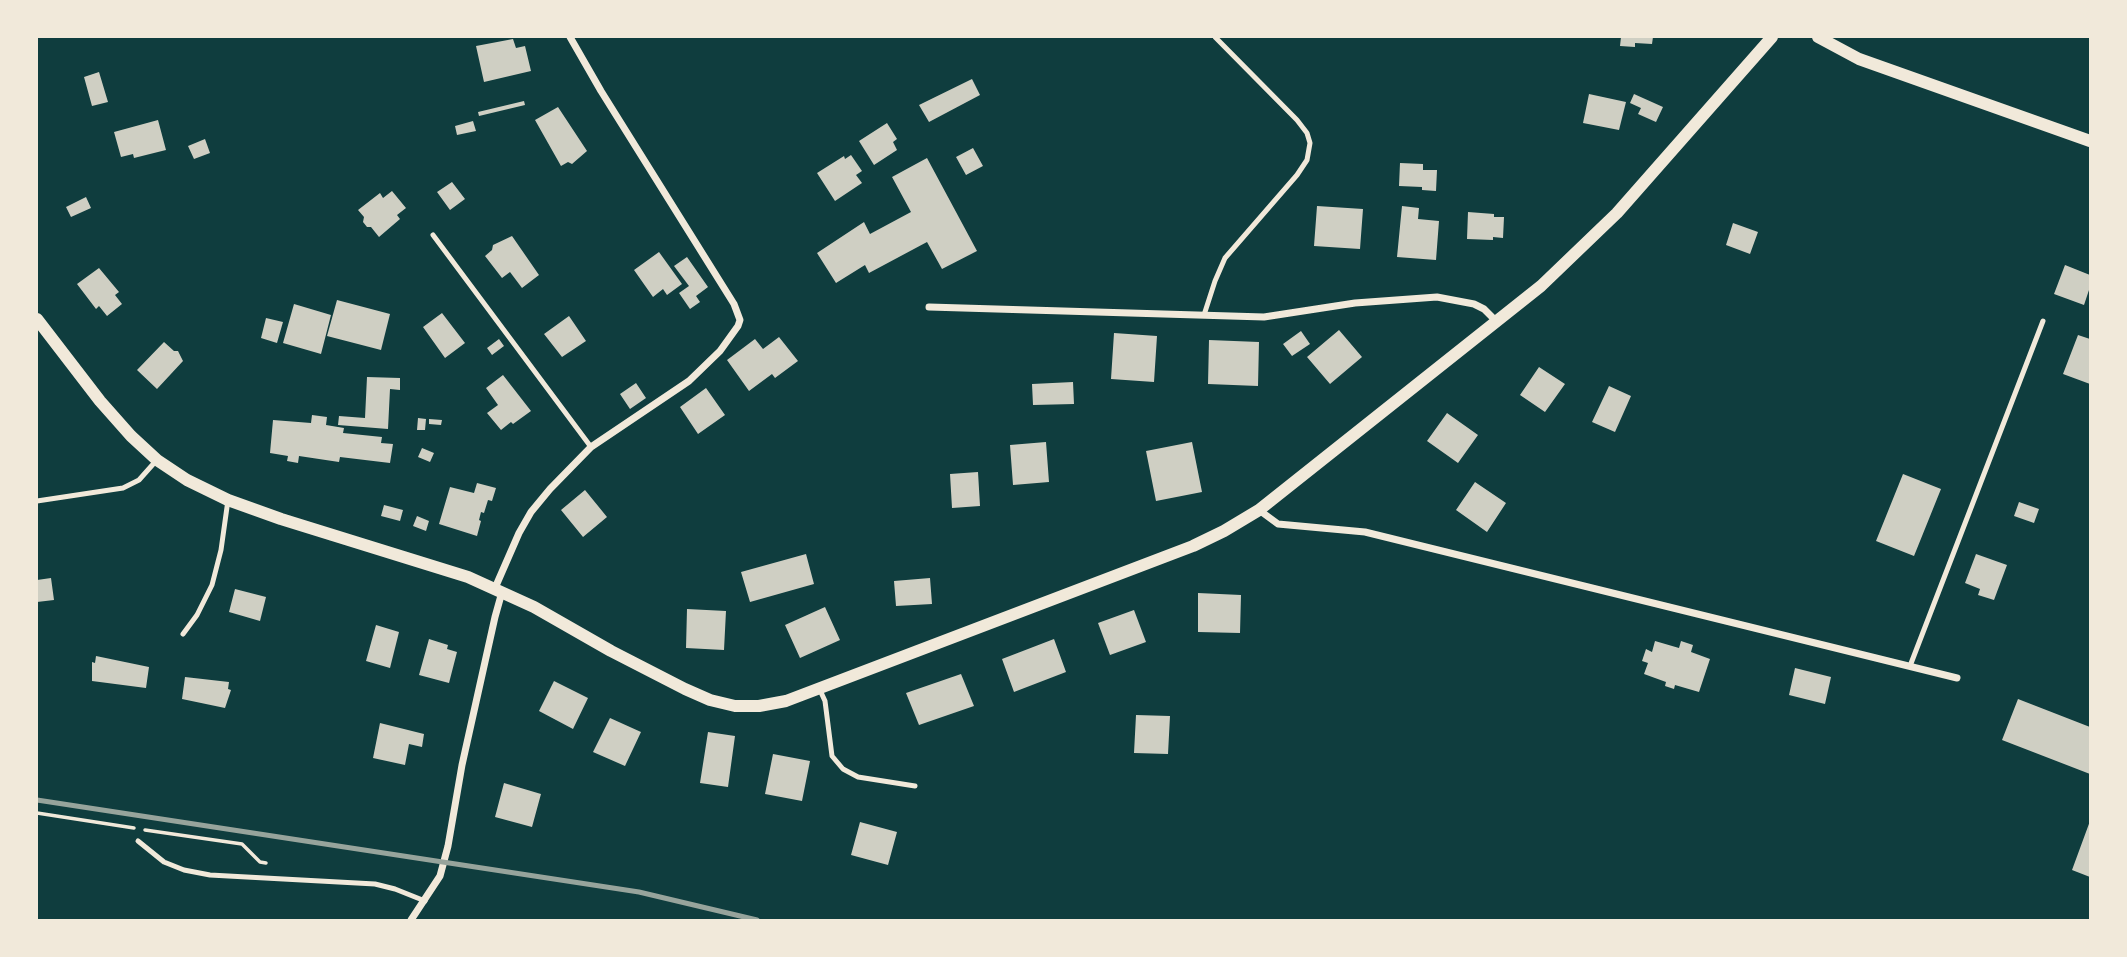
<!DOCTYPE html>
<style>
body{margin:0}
#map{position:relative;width:2127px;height:957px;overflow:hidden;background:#0f3d3e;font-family:"Work Sans",sans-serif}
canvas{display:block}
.frame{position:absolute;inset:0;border:38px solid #f1e9da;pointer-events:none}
</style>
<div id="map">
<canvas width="2127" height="957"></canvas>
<div class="frame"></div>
</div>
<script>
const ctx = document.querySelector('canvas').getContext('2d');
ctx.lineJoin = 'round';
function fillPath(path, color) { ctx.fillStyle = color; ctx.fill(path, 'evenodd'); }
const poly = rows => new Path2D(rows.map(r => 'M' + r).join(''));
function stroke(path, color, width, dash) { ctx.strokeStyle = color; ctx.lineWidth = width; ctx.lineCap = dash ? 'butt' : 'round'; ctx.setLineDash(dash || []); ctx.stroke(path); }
const building = poly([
 [1621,37,1653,37,1652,44,1635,43,1635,47,1620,46],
 [513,39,516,48,525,46,531,71,484,82,476,46],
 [99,72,108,102,92,106,84,77],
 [972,79,980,95,929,122,919,105],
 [1589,94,1626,102,1619,130,1583,123],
 [1634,94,1663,107,1656,122,1638,114,1641,108,1630,103],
 [524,101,525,105,479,116,478,112],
 [558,107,587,151,572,164,568,162,561,166,535,120],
 [158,120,166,150,134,158,133,154,121,157,114,132],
 [473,121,476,131,457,135,455,126],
 [887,123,897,139,893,142,897,150,874,165,859,141],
 [205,139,210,153,194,159,188,146],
 [973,148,983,166,966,175,956,157],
 [851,155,862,171,856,175,862,183,835,201,817,173,844,156,845,159],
 [927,158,977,251,942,269,927,242,869,273,865,265,836,283,817,253,864,222,870,234,911,212,892,177],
 [1400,163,1423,164,1423,170,1437,170,1436,191,1422,190,1422,187,1399,186],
 [452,182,465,199,450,210,437,192],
 [392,191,406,208,397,215,400,219,379,237,371,227,367,227,363,222,364,217,358,210,380,193,383,198],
 [86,197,91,208,71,217,66,207],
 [1317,206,1363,209,1360,249,1314,246],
 [1402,206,1419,208,1418,219,1439,221,1436,260,1397,257],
 [1468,212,1494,214,1494,217,1504,217,1503,238,1493,237,1493,240,1467,239],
 [1733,223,1758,232,1750,254,1726,245],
 [512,236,539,275,522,288,510,272,502,278,485,256,492,250,493,245],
 [659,252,682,284,667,295,663,289,653,297,634,270],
 [687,257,708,287,696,296,700,302,690,309,679,293,689,286,674,266],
 [2065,265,2090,275,2090,287,2084,305,2054,294],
 [99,268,119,292,115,295,122,304,107,316,99,306,96,309,77,284],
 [337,300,390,314,381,350,327,336],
 [294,304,331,315,321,354,283,343],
 [442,313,465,343,445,358,423,327],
 [569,316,586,341,562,357,544,334],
 [266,318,283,322,277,343,261,338],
 [1339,330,1362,357,1330,384,1307,357],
 [1301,331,1310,344,1292,356,1283,344],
 [1114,333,1157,336,1154,382,1111,379],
 [2078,335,2090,339,2090,384,2063,374],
 [779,337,798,361,775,378,772,374,749,391,727,360,755,339,763,349],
 [499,339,504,346,492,355,487,348],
 [1209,340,1259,342,1258,386,1208,384],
 [164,342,174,351,178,351,183,361,157,389,137,370],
 [1539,367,1565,384,1545,412,1520,395],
 [503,375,531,411,513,424,511,422,501,430,487,413,498,405,486,388],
 [367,377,400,378,400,390,390,389,388,429,338,425,339,416,365,418],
 [1073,382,1074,404,1033,405,1032,384],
 [636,383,646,398,630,409,620,394],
 [1609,386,1631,396,1615,432,1592,422],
 [706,388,725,415,698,434,680,407],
 [1447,413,1478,435,1458,463,1427,441],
 [312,415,327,417,326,425,344,428,343,433,382,437,381,443,393,444,390,463,340,457,339,462,299,456,298,463,287,461,288,456,270,453,273,420,311,423],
 [418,418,426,419,425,430,417,430],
 [429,419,442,420,441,425,429,424],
 [1046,442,1049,482,1013,485,1010,445],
 [1192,442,1202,492,1156,501,1146,451],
 [422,448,434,453,430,462,418,457],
 [978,472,980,506,952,508,950,474],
 [1903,474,1941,489,1914,556,1876,541],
 [1475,482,1506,503,1487,532,1456,510],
 [477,483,496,488,492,501,488,500,484,513,481,512,479,520,481,521,477,536,439,524,450,487,474,493],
 [585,490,607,517,583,537,561,510],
 [2019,502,2039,509,2034,523,2014,516],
 [384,505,403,510,400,521,381,516],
 [417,516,429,521,426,531,413,526],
 [806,554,814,584,750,602,741,572],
 [1976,554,2007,565,1994,600,1978,595,1980,589,1965,583],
 [51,578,54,600,37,602,37,580],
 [930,578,932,604,896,606,894,581],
 [235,589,266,597,260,621,229,612],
 [1198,593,1241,595,1240,633,1198,632],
 [825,607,840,640,800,658,785,625],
 [687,609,726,611,724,650,686,648],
 [1134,610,1146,642,1110,655,1098,623],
 [376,625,399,632,390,668,366,661],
 [429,639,448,645,447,649,457,652,449,683,419,675],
 [1054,639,1066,672,1014,692,1002,659],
 [1655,641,1679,648,1681,641,1693,645,1691,652,1710,659,1699,692,1675,685,1674,689,1665,686,1666,682,1644,674,1648,663,1642,661,1646,649,1652,652],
 [96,656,149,667,146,688,92,681,92,662,95,663],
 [1795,668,1831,677,1825,704,1789,695],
 [961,674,974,706,919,725,906,693],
 [185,677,229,682,228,689,231,690,225,708,182,699],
 [554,681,588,698,573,729,539,711],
 [2018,699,2090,727,2090,774,2002,740],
 [1136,715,1170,716,1168,754,1134,753],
 [610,718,641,732,625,766,593,752],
 [380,723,424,734,422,747,409,744,405,765,373,758],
 [708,732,735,736,728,787,700,783],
 [773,754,810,761,802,801,765,794],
 [504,783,541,794,532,827,495,817],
 [2090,821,2090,877,2072,870],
 [860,822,897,832,888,865,851,855]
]);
const path = poly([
 [37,813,134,828],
 [145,830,242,844,260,862,266,863]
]);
const service = poly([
 [433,235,591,447],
 [1204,315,1215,281,1225,258,1297,175,1307,160,1310,143,1307,133,1297,120,1215,37],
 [37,501,123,488,139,480,155,462],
 [183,634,197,615,212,585,221,550,228,500],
 [1910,666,2043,321],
 [819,688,825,701,832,756,843,769,858,777,915,786],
 [138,841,164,862,184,870,210,875,375,884,395,889,425,901]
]);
const minor = poly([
 [929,307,1264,317,1355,303,1437,297,1474,304,1484,309,1497,322],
 [1259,510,1278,524,1365,532,1957,678],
 [495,588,519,533,531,512,550,489,591,447,689,381,720,351,738,326,740,320,734,304,601,91,570,37],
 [411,920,440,876,448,846,462,765,495,617,502,592]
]);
const tertiary = poly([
 [1818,37,1859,59,2090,141],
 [37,319,100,401,131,436,157,460,187,480,228,500,281,519,468,577,534,607,611,651,685,689,710,700,735,706,759,706,786,701,1193,546,1224,531,1259,510,1541,286,1617,213,1772,37]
]);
const rail = poly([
 [37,800,639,892,757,920]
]);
fillPath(building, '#cfcfc3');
stroke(path, '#f1e9da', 3.5);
stroke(service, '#f1e9da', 5);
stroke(minor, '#f1e9da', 7);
stroke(tertiary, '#f1e9da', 12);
stroke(rail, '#97a49c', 5);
</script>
